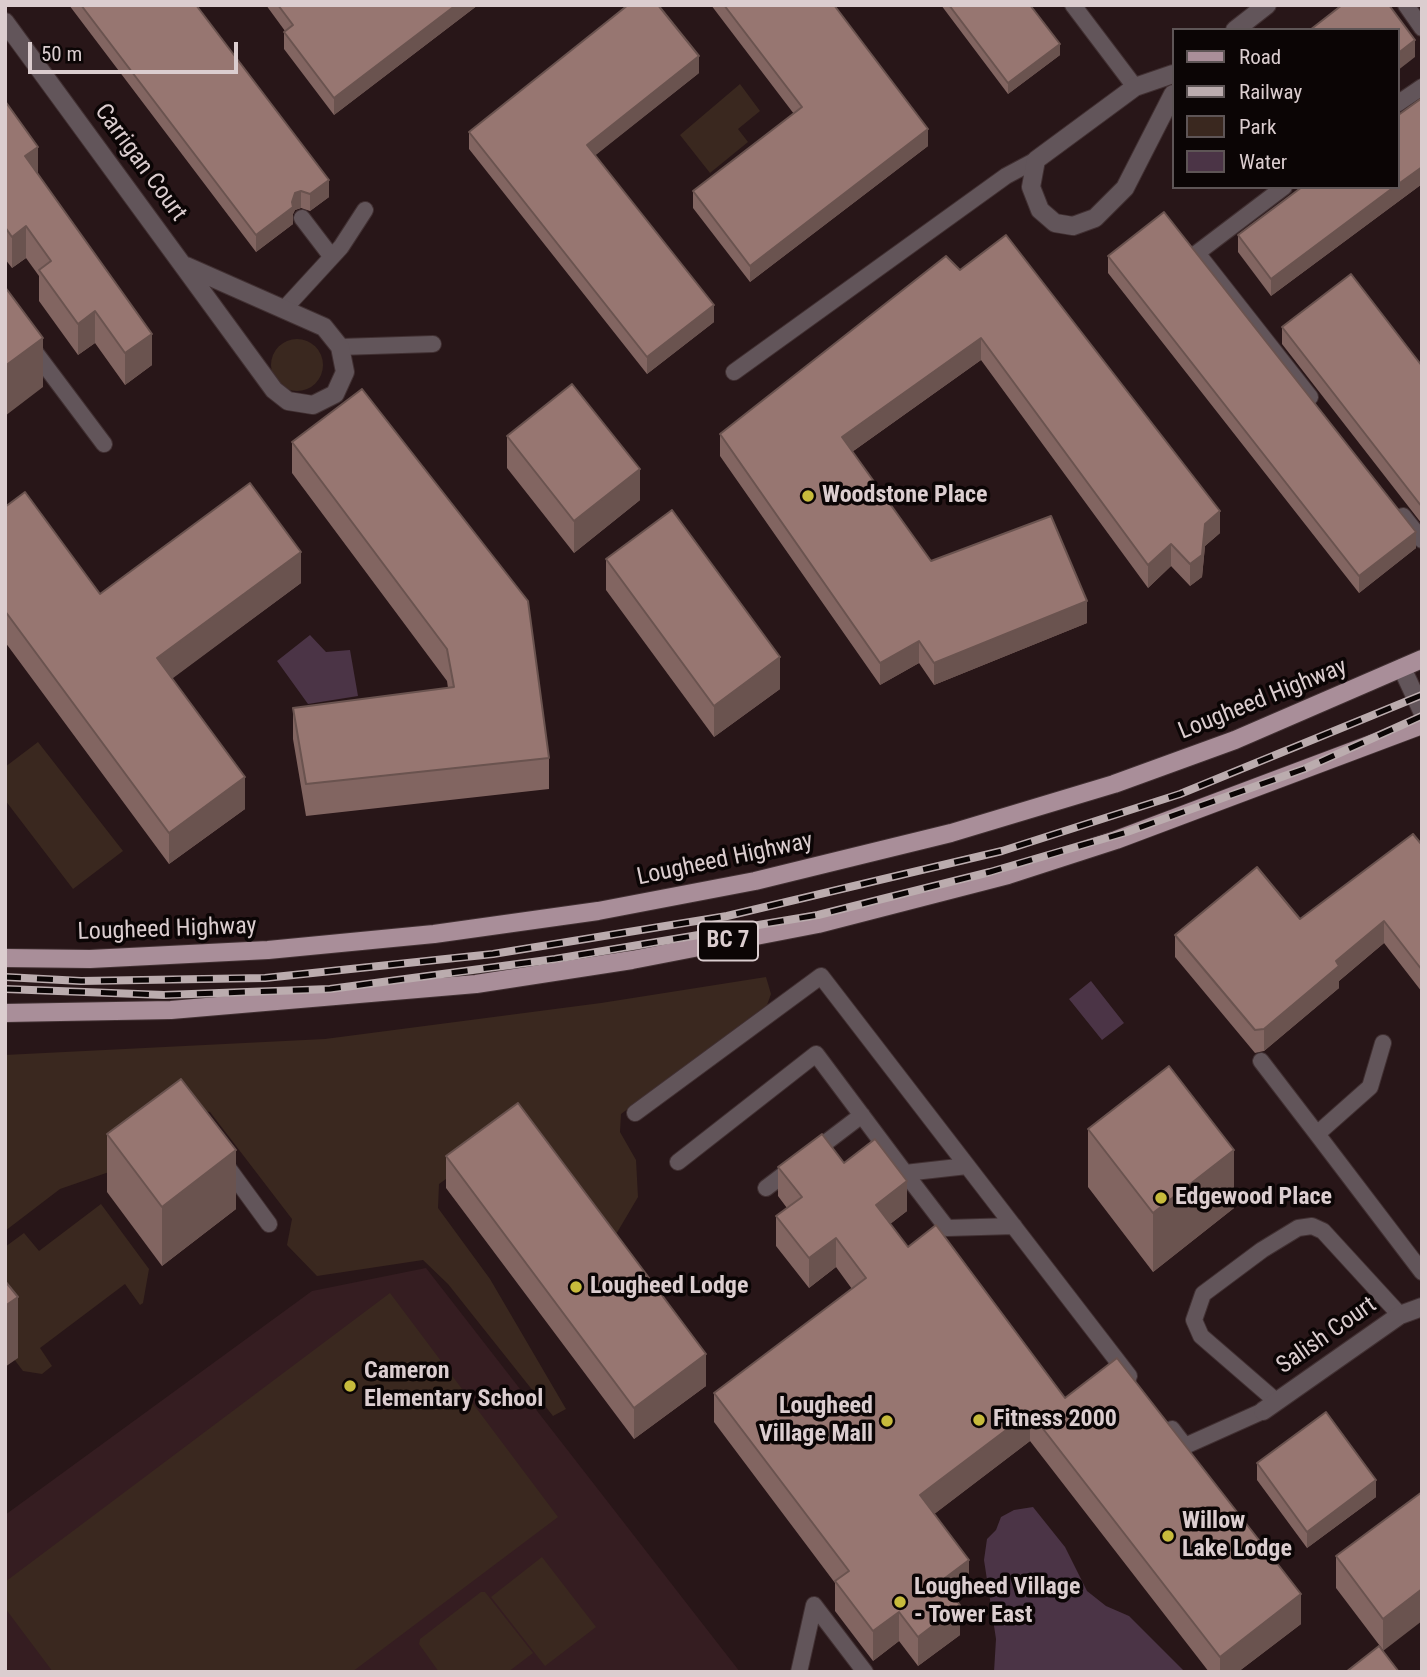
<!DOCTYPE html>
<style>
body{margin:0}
#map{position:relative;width:1427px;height:1677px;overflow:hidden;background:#281618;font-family:"Roboto Condensed",sans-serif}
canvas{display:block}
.frame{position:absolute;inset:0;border:7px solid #dbcdcf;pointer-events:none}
.legend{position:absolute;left:1172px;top:28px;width:228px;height:161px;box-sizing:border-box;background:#0b0505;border:2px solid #5e5556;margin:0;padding:9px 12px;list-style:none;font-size:21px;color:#dbcdcf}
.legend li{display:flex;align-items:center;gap:14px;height:35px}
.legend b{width:35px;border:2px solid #5e5556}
.scale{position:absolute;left:28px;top:42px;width:210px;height:32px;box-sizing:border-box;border:4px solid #dbcdcf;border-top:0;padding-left:9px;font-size:21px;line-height:24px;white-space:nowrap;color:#dbcdcf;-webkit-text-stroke:5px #0b0505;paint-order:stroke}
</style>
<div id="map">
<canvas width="1427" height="1677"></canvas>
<div class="frame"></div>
<ul class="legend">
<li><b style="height:9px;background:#a98e99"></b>Road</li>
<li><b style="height:9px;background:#bbacae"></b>Railway</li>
<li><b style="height:19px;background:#3a281f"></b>Park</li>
<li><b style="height:19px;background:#4b3446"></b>Water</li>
</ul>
<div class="scale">50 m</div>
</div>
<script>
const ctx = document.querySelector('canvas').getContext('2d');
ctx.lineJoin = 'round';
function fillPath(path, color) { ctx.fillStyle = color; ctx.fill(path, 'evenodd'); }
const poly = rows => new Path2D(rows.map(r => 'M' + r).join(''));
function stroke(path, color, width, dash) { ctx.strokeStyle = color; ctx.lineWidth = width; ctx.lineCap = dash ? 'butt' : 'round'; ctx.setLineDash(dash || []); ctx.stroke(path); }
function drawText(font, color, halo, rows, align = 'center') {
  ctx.font = font + ' "Roboto Condensed",sans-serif'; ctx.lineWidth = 7; ctx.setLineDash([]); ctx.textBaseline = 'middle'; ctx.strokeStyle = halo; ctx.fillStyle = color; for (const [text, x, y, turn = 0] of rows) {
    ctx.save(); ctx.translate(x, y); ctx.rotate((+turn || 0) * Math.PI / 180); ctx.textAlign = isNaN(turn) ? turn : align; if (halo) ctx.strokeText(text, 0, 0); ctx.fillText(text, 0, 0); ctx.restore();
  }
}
const built = poly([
 [426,1268,740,1672,5,1672,5,1515,312,1291]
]);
const green = poly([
 [740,84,760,111,738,129,748,142,710,173,680,135],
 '271 365a26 26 0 1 1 52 0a26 26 0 1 1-52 0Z',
 [38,742,123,851,73,889,5,800,5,767],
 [766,977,771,994,767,1005,621,1114,620,1132,636,1160,638,1197,615,1236,524,1123,439,1184,438,1208,490,1279,566,1409,553,1416,448,1284,423,1260,317,1276,287,1245,292,1219,210,1112,197,1110,109,1172,60,1189,5,1231,5,1055,325,1039,601,1003],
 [101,1204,149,1269,143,1303,140,1305,125,1284,40,1348,52,1366,42,1374,23,1371,5,1347,5,1247,24,1233,39,1251],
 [390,1293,558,1517,352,1672,53,1672,5,1608,5,1582],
 [542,1557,596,1627,545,1666,491,1597],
 [481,1592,485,1592,533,1653,508,1672,439,1672,419,1644,420,1639]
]);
const water = poly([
 [310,635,326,652,350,650,358,696,308,704,277,661],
 [1091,981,1124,1023,1102,1040,1069,999],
 [1033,1507,1065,1547,1087,1591,1106,1606,1129,1616,1185,1672,994,1672,996,1639,984,1560,987,1539,996,1530,1001,1517,1014,1510]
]);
const service = poly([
 [1073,5,1135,87],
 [1406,5,1422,28],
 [1397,104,1422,87],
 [1284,187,1197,253,1310,397],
 [302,218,331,256],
 [285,308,341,247,365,210],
 [340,347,433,344],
 [32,348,104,444],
 [734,372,1006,176,1036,160],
 [1403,516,1422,540],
 [1383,1043,1370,1087,1317,1134,1422,1272],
 [1261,1061,1317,1134],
 [635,1113,821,976,1129,1376],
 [223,1161,269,1224],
 [678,1162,816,1054,905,1173,967,1166],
 [905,1173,947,1228,1014,1226],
 [766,1188,862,1115],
 [1276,1401,1201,1336,1194,1320,1203,1294,1262,1250,1298,1228,1312,1226,1323,1231,1400,1315],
 [1172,1429,1185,1446,1263,1411],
 [814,1605,865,1672],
 [799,1672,814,1605]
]);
const minor = poly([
 [5,22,274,390,288,401,313,405,335,394,345,372,340,347,324,327,186,266],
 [1235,30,1267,5],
 [1173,74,1135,87,1036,160,1031,187,1040,210,1055,223,1073,226,1095,218,1125,188,1173,94],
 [1263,1411,1400,1315,1422,1307]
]);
const tertiary = poly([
 [1402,668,1422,711]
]);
const primary = poly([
 [5,958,90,959,268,950,434,934,598,911,755,881,951,833,1114,784,1235,740,1422,659],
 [5,1013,171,1010,476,984,632,960,818,924,1008,875,1116,840,1422,725]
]);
const rail = poly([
 [5,977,81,981,265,978,493,954,727,916,1002,851,1180,794,1422,695],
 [5,989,164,995,330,989,555,959,818,915,990,872,1127,832,1304,769,1422,716]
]);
const wall = poly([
 [69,5,196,5,329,197,310,211,301,208,295,210,293,214,293,224,256,252],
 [266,5,478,5,334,115,284,49,284,32,285,31],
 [711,5,834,5,928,146,750,282,693,208,693,191,794,114],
 [941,5,1030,5,1060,55,1008,94],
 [699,73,595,155,714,322,647,374,469,149,469,132],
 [1422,98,1422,184,1271,296,1238,252,1238,235],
 [5,101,38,175,152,365,125,385,95,343,78,355,39,301,39,276,26,258,12,268,5,259],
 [946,256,1220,533,1205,546,1202,577,1190,586,1171,566,1148,588,981,360,852,452,931,561,1087,623,934,685,919,663,880,685,720,456,720,434],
 [1108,256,1416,548,1359,593,1108,273],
 [1282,327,1422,366,1422,524,1282,344],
 [507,436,640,500,574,553,507,468],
 [292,442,549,758,549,789,306,816,293,739,293,708,448,688,447,681,292,473],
 [5,507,100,594,301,583,172,678,245,809,169,864,5,642],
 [606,559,780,689,714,737,606,590],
 [1422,845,1422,992,1384,943,1339,981,1339,988,1264,1051,1255,1053,1175,957,1175,935,1300,919],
 [1088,1129,1234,1208,1153,1272,1088,1187],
 [107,1134,236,1209,162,1266,107,1192],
 [446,1156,706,1386,634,1439,446,1188],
 [844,1163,907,1211,890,1224,908,1247,1301,1624,1238,1672,1209,1672,1030,1441,934,1514,969,1589,955,1599,960,1635,918,1666,899,1641,873,1661,835,1611,835,1583,714,1422,714,1393,852,1289,836,1267,809,1288,776,1246,776,1216,787,1208,778,1196,778,1167],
 [1257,1463,1376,1497,1307,1548,1257,1480],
 [1422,1492,1383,1650,1336,1588,1336,1556]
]);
const shadedWall = poly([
 [456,5,478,5,334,115,334,98],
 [1415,40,1415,57,1397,71,1397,54],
 [1060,44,1060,55,1008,94,1008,83],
 [699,56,699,73,587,162,587,145],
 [928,129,928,146,750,282,750,266],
 [38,147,38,179,25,156],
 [1422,167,1422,184,1271,296,1271,279,1394,187,1397,187,1397,185],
 [329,180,329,197,310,211,310,194],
 [301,191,301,208,295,210,293,214,293,224,256,252,256,235,292,202,295,193],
 [26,226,26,258,12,268,12,237],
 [714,305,714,322,647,374,647,357],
 [95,311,95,343,78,355,78,324],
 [152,334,152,365,125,385,125,353],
 [43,338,43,387,5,416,5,366],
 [981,338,981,360,842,459,842,437],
 [640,469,640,500,574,553,574,521],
 [1220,511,1220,533,1205,546,1202,577,1190,586,1190,564,1205,524],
 [1416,532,1416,548,1359,593,1359,576],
 [1171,544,1171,566,1148,588,1148,565],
 [301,552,301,583,157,690,157,658],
 [1087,601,1087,623,934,685,934,663],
 [919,641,919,663,880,685,880,663],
 [780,657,780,689,714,737,714,706],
 [245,777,245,809,169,864,169,833],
 [1384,921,1384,943,1339,981,1339,988,1264,1051,1264,1029,1336,961],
 [236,1150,236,1209,162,1266,162,1207],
 [1234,1150,1234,1208,1153,1272,1153,1213],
 [907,1181,907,1211,876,1235,876,1205],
 [836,1238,836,1267,809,1288,809,1258],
 [18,1297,18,1358,5,1367,5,1306],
 [706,1354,706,1386,634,1439,634,1408],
 [1030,1412,1030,1441,920,1525,920,1495],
 [1376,1480,1376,1497,1307,1548,1307,1532],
 [969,1560,969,1589,941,1610,941,1581],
 [1422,1589,1422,1621,1383,1651,1383,1619],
 [1301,1594,1301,1624,1238,1672,1220,1672,1220,1657],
 [960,1605,960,1635,918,1666,918,1637],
 [899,1612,899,1641,873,1661,873,1631]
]);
const building = poly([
 [81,5,196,5,329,180,310,194,301,191,295,193,292,202,293,207,256,235,81,5],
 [278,5,456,5,334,98,284,32,293,25,278,5],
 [628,5,658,5,699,56,587,145,714,305,647,357,469,132,628,5],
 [724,5,834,5,928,129,750,266,693,191,802,107,724,5],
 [949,5,1030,5,1060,44,1008,83,949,5],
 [1342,5,1389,5,1415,40,1397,54,1397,30,1310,30,1342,5],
 [1422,98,1422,167,1397,185,1397,116,1422,98],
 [5,101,38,147,25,156,152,334,125,353,95,311,78,324,39,270,51,261,26,226,12,237,5,227,5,101],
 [1302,187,1394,187,1271,279,1238,235,1302,187],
 [1164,212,1416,532,1359,576,1108,256,1164,212],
 [1006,235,1220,511,1205,524,1202,555,1190,564,1171,544,1148,565,981,338,842,437,931,561,1051,516,1087,601,934,663,919,641,880,663,720,434,946,256,960,270,1006,235],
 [1351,274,1422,366,1422,507,1282,327,1351,274],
 [5,287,43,338,5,366,5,287],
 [572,384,640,469,574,521,507,436,572,384],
 [362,389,528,601,549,758,306,784,293,708,454,687,447,649,292,442,362,389],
 [250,483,301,552,157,658,245,777,169,833,5,611,5,507,25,492,100,594,250,483],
 [672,510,780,657,714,706,606,559,672,510],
 [1413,834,1422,845,1422,970,1384,921,1336,961,1339,966,1264,1029,1255,1030,1175,935,1257,867,1300,919,1413,834],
 [1169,1066,1234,1150,1153,1213,1088,1129,1169,1066],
 [181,1079,236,1150,162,1207,107,1134,181,1079],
 [518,1103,706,1354,634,1408,446,1156,518,1103],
 [822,1134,844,1163,875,1139,907,1181,876,1205,908,1247,936,1225,1065,1398,1117,1358,1301,1594,1220,1657,1030,1412,920,1495,969,1560,941,1581,960,1605,918,1637,899,1612,873,1631,835,1581,849,1571,714,1393,866,1278,836,1238,809,1258,776,1216,802,1197,778,1167,822,1134],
 [5,1281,18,1297,5,1306,5,1281],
 [1326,1412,1376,1480,1307,1532,1257,1463,1326,1412],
 [1422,1492,1422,1589,1383,1619,1336,1556,1422,1492],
 [1379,1646,1399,1672,1346,1672,1379,1646]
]);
const markers = [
 [808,496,7,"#c7bb3c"],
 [1161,1198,7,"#c7bb3c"],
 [576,1287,7,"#c7bb3c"],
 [350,1386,7,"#c7bb3c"],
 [979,1420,7,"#c7bb3c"],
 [887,1421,7,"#c7bb3c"],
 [1168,1536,7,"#c7bb3c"],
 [900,1602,7,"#c7bb3c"]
];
const shields = [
 [728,941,60]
];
const shieldNames = [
 ["BC 7",728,941]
];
const streetNames = [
 ["Carrigan Court",140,163,54],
 ["Lougheed Highway",1263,700,-22],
 ["Lougheed Highway",725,860,-12],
 ["Lougheed Highway",167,930,-2],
 ["Salish Court",1327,1336,-35]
];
const poiNames = [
 ["Woodstone Place",822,496],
 ["Edgewood Place",1175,1198],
 ["Lougheed Lodge",590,1287],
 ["Cameron",364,1372],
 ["Elementary School",364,1400],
 ["Lougheed",873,1407,"right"],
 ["Village Mall",873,1435,"right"],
 ["Fitness 2000",993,1420],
 ["Willow",1182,1522],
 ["Lake Lodge",1182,1550],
 ["Lougheed Village",914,1588],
 ["- Tower East",914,1616]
];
fillPath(built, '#351d21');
fillPath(green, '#3a281f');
fillPath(water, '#4b3446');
stroke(service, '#413032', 18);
stroke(minor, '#413032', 20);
stroke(tertiary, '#413032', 20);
stroke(primary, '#413032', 20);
stroke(service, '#62555a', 16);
stroke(minor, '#62555a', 18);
stroke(tertiary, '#62555a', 18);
stroke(primary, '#a98e99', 18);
stroke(rail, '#bbacae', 8);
stroke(rail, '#0b0505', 5, [16]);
fillPath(wall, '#826561');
fillPath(shadedWall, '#6a534f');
fillPath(building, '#977671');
stroke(building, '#6a534f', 2);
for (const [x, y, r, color] of markers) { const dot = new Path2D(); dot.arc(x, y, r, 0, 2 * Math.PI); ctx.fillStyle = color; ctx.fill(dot); stroke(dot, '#0b0505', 2.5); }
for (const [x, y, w] of shields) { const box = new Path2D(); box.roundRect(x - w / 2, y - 19.5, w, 39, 5); ctx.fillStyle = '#0b0505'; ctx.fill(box); stroke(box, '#dbcdcf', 2); }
drawText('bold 23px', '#dbcdcf', null, shieldNames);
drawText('24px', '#dbcdcf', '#0b0505', streetNames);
drawText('bold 24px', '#dbcdcf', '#0b0505', poiNames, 'left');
</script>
